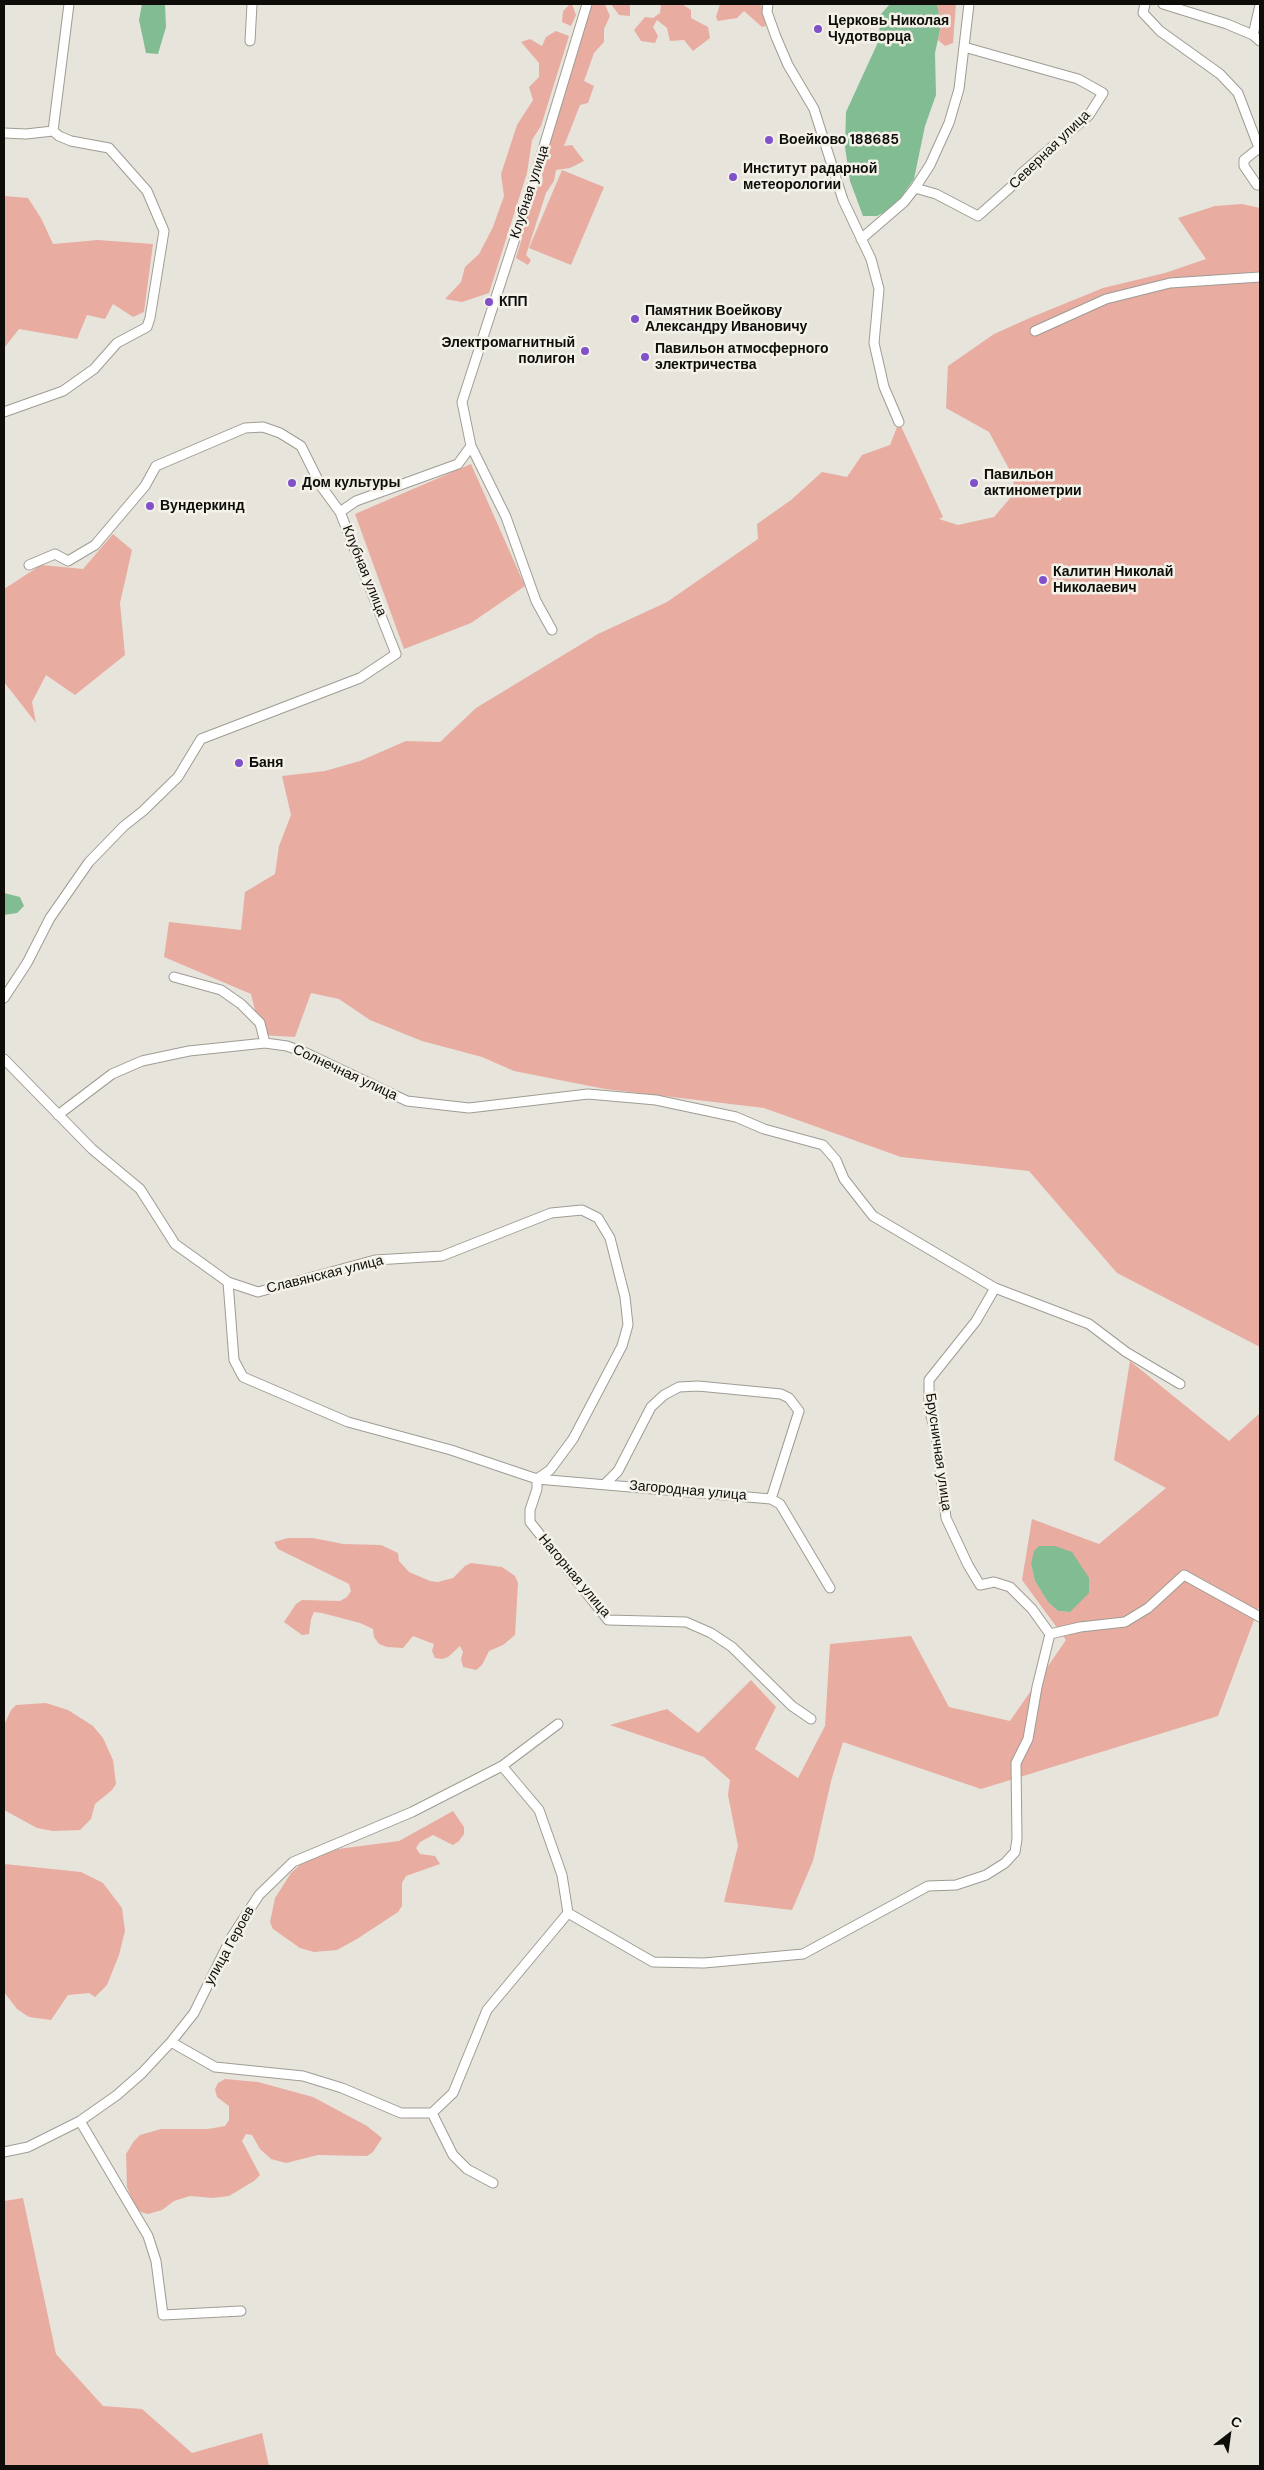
<!DOCTYPE html>
<meta charset="utf-8">
<style>
body{margin:0}
#map{position:relative;width:1264px;height:2470px;overflow:hidden;background:#e7e4dc;font-family:"DM Sans",sans-serif}
canvas{display:block}
.frame{position:absolute;inset:0;border:5px solid #0e0d0a;pointer-events:none}
.north{position:absolute;left:1204px;top:2410px;width:50px;height:50px;-webkit-text-stroke:4px #f4f1e9;paint-order:stroke;rotate:30deg;font-size:14px;font-weight:700;line-height:20px;text-align:center;color:#0e0d0a}
.north::after{content:'';display:block;margin:auto;width:18px;height:22px;background:#0e0d0a;clip-path:polygon(50% 0,100% 100%,50% 72%,0 100%)}
</style>
<div id="map">
<canvas width="1264" height="2470"></canvas>
<div class="frame"></div>
<div class="north">С</div>
</div>
<script>
const ctx = document.querySelector('canvas').getContext('2d');
ctx.lineJoin = 'round';
function fillPath(path, color) { ctx.fillStyle = color; ctx.fill(path, 'evenodd'); }
const poly = rows => new Path2D(rows.map(r => 'M' + r).join(''));
function stroke(path, color, width, dash) { ctx.strokeStyle = color; ctx.lineWidth = width; ctx.lineCap = dash ? 'butt' : 'round'; ctx.setLineDash(dash || []); ctx.stroke(path); }
function drawText(font, color, halo, rows, align = 'center') {
  ctx.font = font + ' "DM Sans",sans-serif'; ctx.lineWidth = 5; ctx.setLineDash([]); ctx.textBaseline = 'middle'; ctx.strokeStyle = halo; ctx.fillStyle = color; for (const [text, x, y, turn = 0] of rows) {
    ctx.save(); ctx.translate(x, y); ctx.rotate((+turn || 0) * Math.PI / 180); ctx.textAlign = isNaN(turn) ? turn : align; if (halo) ctx.strokeText(text, 0, 0); ctx.fillText(text, 0, 0); ctx.restore();
  }
}
const green = poly([
 [570,4,572,4,576,15,571,26,562,22,563,11],
 [589,4,607,4,605,5,610,16,604,29,604,42,594,53,584,81,594,86,588,103,580,105,564,146,572,145,584,161,570,168,556,170,554,181,546,193,526,255,531,260,528,265,516,258,522,238,521,227,536,188,543,181,541,166,575,59,576,48],
 [611,4,630,4,630,16,619,15],
 [661,4,682,4,691,10,691,18,708,27,710,38,693,51,684,40,670,41,667,28,657,20,653,27,658,36,655,43,641,41,634,30,645,17,653,18,660,13],
 [720,4,761,4,766,26,762,27,744,11,737,18,718,21,716,17],
 [937,4,956,4,953,43,945,46,938,40,941,25],
 [556,31,569,36,541,126,532,140,527,173,489,293,462,302,445,299,461,282,465,267,479,254,493,227,504,196,501,174,517,125,533,100,529,87,539,77,539,63,521,42,530,39,542,46,546,37],
 [562,170,604,187,571,265,529,248],
 [4,196,28,198,41,218,53,244,98,240,153,244,144,312,133,317,113,304,105,319,87,315,77,339,19,329,4,348],
 [1242,204,1260,208,1260,1347,1117,1273,1029,1171,901,1157,764,1108,605,1089,514,1071,482,1057,422,1041,370,1020,339,999,311,993,295,1037,261,1035,251,994,164,957,169,922,241,930,245,892,275,874,279,846,291,815,282,776,325,771,360,761,406,741,440,742,476,708,598,634,667,602,758,539,757,524,791,500,822,472,847,477,862,455,890,445,899,422,943,517,939,519,958,525,994,517,1012,496,1014,478,989,432,946,408,948,366,994,334,1032,317,1103,288,1165,273,1206,259,1178,218,1215,206],
 [471,464,525,586,471,623,404,649,355,514],
 [113,534,132,550,120,603,125,655,75,695,46,675,32,702,36,723,4,682,4,589,41,565,83,569],
 [1130,1361,1229,1441,1260,1413,1260,1604,1218,1716,981,1789,843,1742,831,1781,813,1861,792,1910,724,1902,738,1846,728,1795,730,1780,704,1757,610,1725,667,1709,698,1733,751,1680,776,1707,755,1749,798,1778,825,1726,830,1644,911,1636,949,1707,1010,1721,1066,1640,1022,1580,1032,1519,1099,1544,1166,1488,1114,1460],
 [1031,1564,1070,1612,1058,1611,1048,1602,1035,1581],
 [288,1538,313,1538,343,1544,381,1545,398,1553,399,1561,409,1572,430,1581,438,1582,453,1578,465,1566,471,1563,502,1567,515,1576,518,1583,515,1635,503,1645,489,1651,482,1665,476,1670,463,1667,461,1659,463,1652,460,1646,448,1657,442,1659,435,1658,432,1651,434,1644,413,1636,403,1648,387,1647,379,1644,374,1637,373,1629,360,1623,322,1613,314,1612,311,1619,309,1634,302,1635,284,1622,296,1604,302,1600,340,1601,347,1597,351,1591,349,1584,278,1549,274,1542],
 [46,1703,68,1710,93,1726,103,1738,113,1760,116,1784,112,1790,95,1804,91,1819,80,1830,53,1831,37,1828,4,1810,4,1725,11,1710,16,1705],
 [453,1811,464,1827,464,1834,459,1841,453,1845,433,1835,420,1842,416,1848,420,1854,435,1856,440,1864,406,1876,402,1883,402,1906,398,1912,357,1939,337,1950,314,1952,300,1948,273,1929,270,1922,275,1898,291,1873,302,1863,316,1856,338,1849,399,1841],
 [4,1864,81,1872,103,1883,122,1908,125,1931,119,1955,107,1985,95,1997,89,1993,68,1995,51,2020,29,2017,17,2009,4,1992],
 [225,2079,258,2082,313,2097,367,2126,382,2138,373,2152,367,2156,318,2155,286,2163,271,2159,260,2149,252,2135,246,2134,242,2141,260,2175,254,2181,229,2196,213,2198,190,2196,174,2201,162,2210,148,2214,141,2212,135,2208,127,2187,126,2154,134,2141,140,2135,161,2129,208,2129,225,2126,229,2120,229,2106,217,2097,215,2089,218,2083],
 [23,2198,56,2354,103,2406,142,2409,192,2453,262,2433,269,2466,4,2466,4,2201]
]);
const water = poly([
 [142,4,165,4,166,27,158,54,146,53,139,20],
 [890,4,937,4,941,25,935,53,936,95,925,126,914,179,894,207,877,216,863,216,850,181,845,147,846,112,879,40,880,15],
 [4,893,20,897,24,906,17,913,4,915],
 [1039,1546,1055,1546,1072,1552,1089,1578,1089,1593,1070,1612,1058,1611,1048,1602,1035,1581,1031,1564,1034,1551]
]);
const street = poly([
 [768,4,767,12,776,37,788,65,814,109,843,200,871,259,879,289,874,343,884,387,899,422],
 [1145,4,1143,13,1160,31,1220,74,1238,93,1259,148,1244,160,1244,166,1257,185,1260,185],
 [1163,4,1227,24,1253,35,1260,41],
 [1253,35,1260,5],
 [250,41,252,4],
 [4,133,26,134,53,131],
 [915,188,936,194,978,216,1012,186,1021,174,1089,115,1103,93,1078,79,964,47],
 [861,239,904,202,915,188,930,165,949,123,959,89,969,4],
 [1035,331,1106,299,1170,283,1260,277],
 [4,412,63,391,94,369,117,343,147,327,150,318,164,231,147,191,109,148,71,141,59,136,53,131,69,4],
 [340,512,356,501,458,464,471,446],
 [552,630,536,601,506,517,471,446,462,402,531,189,587,4],
 [174,977,221,990,241,1004,260,1023,265,1043],
 [4,998,27,963,50,918,89,862,124,826,143,811,178,777,201,739,360,678,396,654,340,512,321,486,301,446,280,433,263,427,245,428,156,466,145,486,95,545,68,561,55,554,29,565],
 [4,1059,92,1149,140,1189,175,1244,228,1282,258,1292,375,1260,442,1256,551,1213,582,1210,598,1218,610,1238,625,1297,628,1325,622,1346,573,1439,550,1470,537,1479,451,1450,348,1422,243,1377,234,1360,228,1282],
 [58,1115,112,1074,142,1061,189,1051,265,1043,287,1046,306,1053,407,1101,469,1108,588,1094,656,1100,736,1117,764,1129,823,1145,836,1160,844,1179,873,1216,995,1288,976,1321,929,1380,929,1408,936,1434,946,1518,968,1565,980,1585,994,1582,1010,1587,1032,1609,1050,1634],
 [995,1288,1089,1324,1126,1352,1180,1384],
 [605,1484,618,1471,651,1407,664,1395,679,1387,698,1386,781,1394,789,1398,799,1411,771,1499],
 [1050,1634,1080,1627,1125,1622,1148,1608,1184,1575,1260,1617],
 [811,1719,792,1706,732,1647,711,1633,686,1622,608,1620,530,1522,530,1510,537,1489,537,1479,771,1499,780,1504,830,1588],
 [502,1766,539,1810,562,1875,568,1913,653,1962,704,1963,803,1954,928,1886,956,1885,986,1875,1005,1863,1015,1852,1017,1839,1016,1763,1028,1739,1037,1687,1050,1634],
 [171,2042,215,2067,303,2076,342,2088,401,2113,432,2113,453,2093,487,2010,568,1913],
 [432,2113,453,2155,467,2169,493,2183],
 [80,2121,148,2236,156,2261,163,2315,241,2311],
 [4,2152,28,2147,80,2121,117,2095,142,2073,171,2042,194,2013,231,1938,259,1895,293,1862,412,1812,502,1766,558,1724]
]);
const markers = [
 [818,29,5,"#8051c9"],
 [769,140,5,"#8051c9"],
 [733,177,5,"#8051c9"],
 [489,302,5,"#8051c9"],
 [635,319,5,"#8051c9"],
 [585,351,5,"#8051c9"],
 [645,357,5,"#8051c9"],
 [292,483,5,"#8051c9"],
 [974,483,5,"#8051c9"],
 [150,506,5,"#8051c9"],
 [1043,580,5,"#8051c9"],
 [239,763,5,"#8051c9"]
];
const poiNames = [
 ["Церковь Николая",828,21],
 ["Чудотворца",828,37],
 ["Воейково 188685",779,140],
 ["Институт радарной",743,169],
 ["метеорологии",743,185],
 ["КПП",499,302],
 ["Памятник Воейкову",645,311],
 ["Александру Ивановичу",645,327],
 ["Электромагнитный",575,343,"right"],
 ["полигон",575,359,"right"],
 ["Павильон атмосферного",655,349],
 ["электричества",655,365],
 ["Павильон",984,475],
 ["актинометрии",984,491],
 ["Дом культуры",302,483],
 ["Вундеркинд",160,506],
 ["Калитин Николай",1053,572],
 ["Николаевич",1053,588],
 ["Баня",249,763]
];
const streetNames = [
 ["Северная улица",1050,150,-44],
 ["Клубная улица",530,192,-72],
 ["Клубная улица",364,571,68],
 ["Солнечная улица",345,1073,25],
 ["Славянская улица",325,1275,-14],
 ["Брусничная улица",938,1452,82],
 ["Загородная улица",688,1491,5],
 ["Нагорная улица",574,1576,50],
 ["улица Героев",230,1946,-61]
];
fillPath(green, '#e8aca1');
fillPath(water, '#81bc93');
stroke(street, '#9f9c94', 11);
stroke(street, '#fff', 9);
for (const [x, y, r, color] of markers) { const dot = new Path2D(); dot.arc(x, y, r, 0, 2 * Math.PI); ctx.fillStyle = color; ctx.fill(dot); stroke(dot, '#f4f1e9', 2); }
drawText('bold 14px', '#0e0d0a', '#f4f1e9', poiNames, 'left');
drawText('14px', '#0e0d0a', '#f4f1e9', streetNames);
</script>
